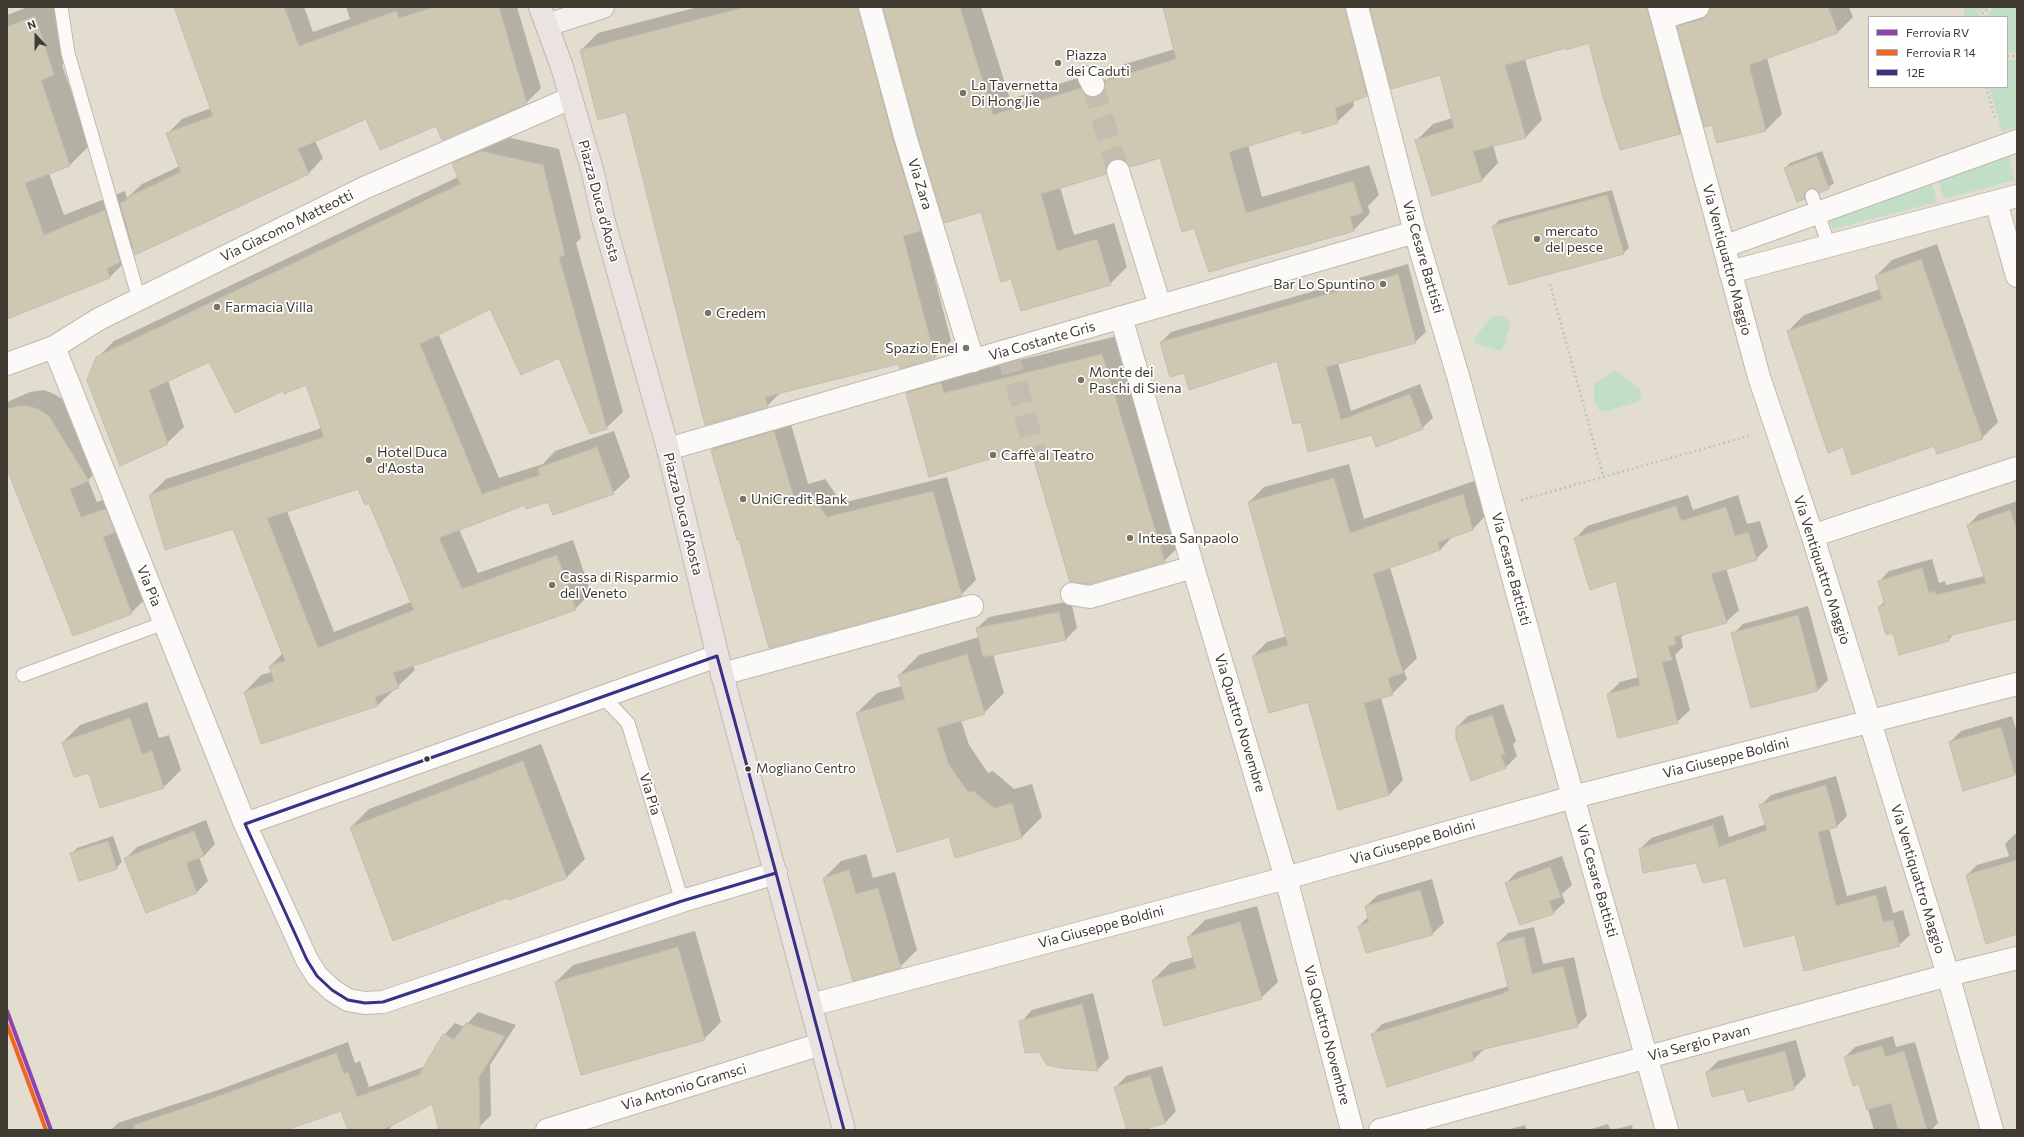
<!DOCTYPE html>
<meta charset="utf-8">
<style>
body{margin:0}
#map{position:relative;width:2024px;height:1137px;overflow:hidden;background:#e2ddce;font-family:Commissioner,sans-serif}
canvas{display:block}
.frame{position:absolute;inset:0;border:8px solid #403c31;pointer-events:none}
.legend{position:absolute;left:1868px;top:16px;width:140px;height:72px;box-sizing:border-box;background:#fff;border:1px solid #b3b1ad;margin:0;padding:5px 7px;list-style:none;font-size:12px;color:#403c31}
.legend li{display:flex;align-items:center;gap:8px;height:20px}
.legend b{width:20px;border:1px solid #b3b1ad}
.north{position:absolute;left:16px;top:16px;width:40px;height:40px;-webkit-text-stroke:3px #fff;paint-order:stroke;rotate:339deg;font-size:11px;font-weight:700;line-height:16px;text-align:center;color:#403c31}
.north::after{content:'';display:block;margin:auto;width:14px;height:18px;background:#403c31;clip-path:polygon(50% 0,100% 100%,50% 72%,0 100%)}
</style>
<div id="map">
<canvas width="2024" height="1137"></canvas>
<div class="frame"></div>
<ul class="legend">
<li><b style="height:5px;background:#8e44ad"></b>Ferrovia RV</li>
<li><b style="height:5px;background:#f26522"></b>Ferrovia R 14</li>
<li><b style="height:5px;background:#393185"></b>12E</li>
</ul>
<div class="north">N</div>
</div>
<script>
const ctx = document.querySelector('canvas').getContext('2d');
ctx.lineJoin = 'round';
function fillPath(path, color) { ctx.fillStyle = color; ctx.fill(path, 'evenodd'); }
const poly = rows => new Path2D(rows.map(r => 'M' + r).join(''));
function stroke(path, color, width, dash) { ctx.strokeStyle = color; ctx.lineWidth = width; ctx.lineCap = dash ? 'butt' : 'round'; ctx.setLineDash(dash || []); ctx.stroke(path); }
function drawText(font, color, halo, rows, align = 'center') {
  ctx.font = font + ' Commissioner,sans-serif'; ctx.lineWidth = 3.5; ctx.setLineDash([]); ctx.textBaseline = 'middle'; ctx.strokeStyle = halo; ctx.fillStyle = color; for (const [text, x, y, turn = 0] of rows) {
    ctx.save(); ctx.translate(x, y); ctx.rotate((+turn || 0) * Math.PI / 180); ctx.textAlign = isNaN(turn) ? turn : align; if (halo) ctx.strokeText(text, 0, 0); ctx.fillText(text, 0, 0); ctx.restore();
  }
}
const green = poly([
 [1963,7,1986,7,1975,17,1965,17],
 [1995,7,2017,7,2017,53,2007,52,2007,17,1984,17],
 [2007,60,2017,60,2017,127,2002,132,1989,87,2007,87],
 [2008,153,2015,180,1944,199,1938,179],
 [1932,181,1937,202,1833,229,1829,220],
 [1494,315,1507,318,1511,325,1506,339,1506,343,1500,351,1476,344,1474,338],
 [1616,370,1640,390,1642,397,1637,402,1604,412,1599,410,1594,401,1594,384]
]);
const shadow = poly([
 [28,7,58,7,73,54,62,65,90,145,70,165,49,173,64,215,125,191,127,198,142,184,180,166,167,134,182,119,211,108,178,7,304,7,313,32,350,19,346,7,517,7,541,88,526,103,437,124,367,118,315,141,323,158,309,173,135,254,133,247,128,253,130,257,110,277,7,318,7,15],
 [698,7,878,7,922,228,951,341,934,358,899,362,782,391,767,406,627,111,581,50,598,33],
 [884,7,981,7,1010,99,1098,72,1102,79,1107,80,1122,65,1175,49,1164,7,1365,7,1383,78,1366,95,1353,100,1354,106,1337,122,1302,129,1248,145,1262,197,1369,165,1379,195,1368,206,1370,213,1354,230,1210,271,1195,227,1161,157,1127,161,1121,158,1105,174,1060,187,1074,235,1114,223,1127,267,1110,284,1012,278],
 [1371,7,1651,7,1696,116,1680,133,1621,148,1589,42,1525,59,1542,120,1526,137,1493,145,1498,163,1482,180,1417,140,1433,124,1452,118,1440,74],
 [1705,7,1849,7,1853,17,1837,33,1767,58,1782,114,1766,130,1718,141,1713,124,1678,27,1694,11],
 [498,135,559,149,581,238,576,243,623,412,606,428,559,356,491,308,438,333,499,478,543,464,555,451,614,431,630,477,613,493,525,504,459,529,478,573,573,540,591,593,575,609,413,665,415,670,378,705,245,692,261,675,272,672,270,666,283,653,233,527,150,495,166,479,322,428,307,384,283,390,209,361,168,380,184,427,167,443,97,358,114,341,458,177,453,164,469,147],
 [359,488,370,502,411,602,334,632,287,511],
 [1822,151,1834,183,1828,188,1809,188,1810,193,1804,198,1785,168,1790,163],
 [1612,190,1629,248,1623,253,1494,226,1499,220],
 [1937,244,1998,422,1982,438,1935,445,1843,446,1788,331,1804,315,1880,289,1876,276,1892,260],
 [1408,264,1426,332,1415,342,1338,363,1351,411,1420,384,1433,418,1422,428,1372,434,1301,421,1277,360,1184,372,1161,342,1171,332],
 [1121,335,1184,542,1164,561,1030,446,907,393,927,373,963,374],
 [44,390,54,394,64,400,104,464,88,480,97,502,121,494,147,597,131,613,7,467,7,402,30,392],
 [789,417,808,484,825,479,842,503,947,477,976,580,961,595,740,538,712,450,727,435],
 [1349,464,1364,519,1477,480,1487,514,1473,529,1454,535,1440,550,1390,567,1417,658,1404,671,1407,679,1392,694,1381,697,1403,780,1389,795,1309,701,1253,656,1267,642,1287,636,1249,502,1264,487],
 [1688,495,1693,510,1738,495,1747,524,1760,521,1768,547,1756,559,1726,568,1739,610,1726,622,1686,633,1681,637,1683,647,1675,655,1690,710,1677,722,1608,694,1620,682,1639,677,1617,580,1575,539,1587,526],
 [2017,501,2017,618,1955,633,1948,640,1893,632,1879,607,1885,601,1879,582,1889,571,1932,559,1939,583,1945,581,1946,585,1985,576,1968,525,1979,514],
 [1071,601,1077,628,1066,639,993,654,1004,693,984,713,961,720,969,745,988,773,993,771,1014,789,1032,784,1042,817,1022,837,950,835,857,713,877,693,902,686,899,675,919,655,979,637,977,628,989,617],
 [1808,606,1828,680,1818,690,1752,707,1733,634,1743,624],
 [147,702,159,738,169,735,181,770,164,787,101,807,89,772,63,742,80,725],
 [1503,704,1516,741,1513,744,1517,756,1505,768,1457,727,1468,716],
 [2012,716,2017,732,2017,772,2015,774,1950,742,1961,731],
 [541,744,585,859,567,877,508,896,351,827,369,809],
 [1836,776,1847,816,1837,826,1829,828,1847,896,1886,886,1893,913,1903,910,1910,935,1899,945,1796,933,1727,877,1696,862,1640,849,1651,838,1723,815,1729,837,1766,824,1761,805,1771,795],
 [206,820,215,844,204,856,199,857,208,881,197,892,146,912,126,858,137,847],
 [2015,834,2017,834,2017,933,1967,875,1977,865,2009,856,2005,844],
 [113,836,122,862,116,868,71,854,77,848],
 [866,854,873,878,895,872,917,950,900,967,824,878,841,861],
 [1562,856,1572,885,1562,894,1565,902,1553,913,1506,883,1517,872],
 [1432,879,1444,923,1432,934,1359,926,1369,916,1366,906,1378,895],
 [1257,906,1278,982,1261,998,1153,980,1170,963,1194,957,1188,937,1205,920],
 [1534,927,1543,964,1574,957,1587,1016,1577,1026,1484,1049,1474,1059,1387,1086,1372,1035,1382,1024,1509,986,1498,943,1508,933],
 [695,931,721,1022,704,1039,556,982,573,965],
 [1093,993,1109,1058,1097,1070,1021,1022,1032,1010],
 [478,1012,516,1025,490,1065,491,1115,479,1127,473,1130,441,1130,433,1103,393,1125,388,1130,349,1130,342,1110,283,1130,111,1130,118,1123,221,1089,348,1042,355,1063,360,1061,369,1087,426,1066,444,1035,455,1023,464,1027],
 [1893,1036,1896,1047,1915,1042,1938,1123,1931,1130,1874,1130,1860,1083,1845,1057,1855,1047],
 [1796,1040,1806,1076,1794,1088,1707,1072,1718,1061],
 [1162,1066,1176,1111,1165,1123,1140,1130,1128,1130,1115,1088,1126,1076],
 [1608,1124,1610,1130,1588,1130],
 [1525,1125,1527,1130,1507,1130],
 [1632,1125,1633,1130,1612,1130]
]);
const building = poly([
 [174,7,284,7,299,46,396,11,399,18,435,7,499,7,527,104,442,140,436,126,380,150,366,119,298,149,309,174,135,255,120,203,127,200,126,198,181,172,166,133,213,116,174,7],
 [746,7,858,7,893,140,921,231,903,236,935,358,900,369,898,364,765,397,768,407,705,425,626,112,598,120,580,50,746,7],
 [883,7,960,7,993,115,1081,88,1086,96,1093,97,1098,96,1104,92,1105,81,1176,59,1163,7,1345,7,1367,96,1335,108,1338,123,1302,134,1301,130,1229,152,1246,213,1353,181,1363,213,1350,217,1354,231,1209,272,1194,228,1182,232,1160,158,1130,167,1126,162,1121,159,1115,159,1109,163,1106,169,1106,174,1041,194,1057,251,1097,239,1111,285,1021,311,1011,279,1001,282,981,212,944,223,917,133,883,7],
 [1370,7,1647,7,1680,134,1620,150,1603,97,1589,43,1566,50,1566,48,1505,65,1526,138,1473,151,1482,181,1432,196,1415,140,1454,128,1440,75,1391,89,1370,7],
 [1710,7,1828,7,1838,33,1749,65,1766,131,1717,143,1712,125,1704,127,1677,26,1702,19,1707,15,1710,7],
 [35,16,54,75,41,80,70,166,25,183,44,235,105,210,120,262,107,269,110,278,7,319,7,27,35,16],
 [481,151,543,165,565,255,559,257,607,429,590,434,559,358,521,375,490,309,420,344,482,494,540,475,538,468,597,447,614,494,553,515,548,502,526,509,525,505,439,538,462,589,557,555,576,610,393,673,399,688,375,697,378,706,261,744,244,692,274,681,269,666,285,661,233,529,165,550,149,495,324,437,306,385,284,394,283,391,235,413,209,362,149,390,168,444,120,466,87,380,96,357,460,184,452,163,481,151],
 [358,489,365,505,369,503,414,610,318,648,267,518,358,489],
 [1817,156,1829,189,1819,193,1814,188,1809,189,1804,194,1805,199,1797,202,1784,168,1817,156],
 [1607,195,1624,254,1509,285,1492,226,1607,195],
 [1921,259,1983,439,1937,454,1934,446,1852,475,1843,447,1828,453,1787,331,1882,299,1875,276,1921,259],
 [1398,274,1416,343,1326,367,1341,420,1410,394,1423,429,1376,447,1372,435,1308,452,1301,422,1293,424,1277,361,1189,390,1184,373,1170,377,1160,342,1398,274],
 [1102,354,1165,562,1089,584,1070,582,1030,447,929,477,906,393,941,383,944,393,1102,354],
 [20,406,28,406,38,409,49,416,89,481,70,489,81,517,106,509,115,532,103,537,132,614,73,636,7,469,7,409,20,406],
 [774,431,794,498,810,492,827,517,933,491,962,596,769,648,739,539,737,540,711,450,774,431],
 [1334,478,1350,533,1463,494,1473,530,1438,542,1440,550,1373,574,1403,673,1388,678,1393,695,1364,703,1389,795,1338,810,1308,702,1269,713,1252,656,1288,645,1248,502,1334,478],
 [1676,506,1681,521,1726,507,1735,536,1748,532,1757,560,1711,574,1727,623,1674,637,1676,644,1668,646,1672,660,1662,662,1678,723,1618,738,1607,694,1640,685,1616,581,1590,590,1574,538,1676,506],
 [2010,510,2017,530,2017,619,1948,636,1949,641,1899,655,1893,633,1886,635,1878,607,1885,605,1878,581,1922,568,1929,593,1935,591,1936,595,1986,583,1967,525,2010,510],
 [1059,612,1066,640,983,657,976,628,1059,612],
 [1798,615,1818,691,1751,708,1731,633,1798,615],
 [967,654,985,714,937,728,949,765,968,792,973,791,994,808,1012,803,1022,838,955,858,949,837,897,852,856,713,905,699,898,675,967,654],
 [1492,715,1505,754,1501,755,1506,768,1471,781,1456,738,1456,727,1492,715],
 [130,718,142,754,152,751,164,788,100,808,89,773,74,777,62,742,130,718],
 [2001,727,2015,775,1963,791,1949,742,2001,727],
 [523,761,567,878,509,900,507,898,393,941,350,827,523,761],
 [1826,785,1837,827,1818,832,1836,906,1876,895,1883,922,1893,920,1900,946,1804,971,1795,935,1744,947,1726,878,1703,883,1696,863,1643,873,1639,849,1713,825,1719,847,1767,830,1759,805,1826,785],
 [194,831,204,856,186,863,197,893,146,913,124,858,194,831],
 [108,841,117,869,79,881,70,853,108,841],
 [2017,860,2017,934,1986,944,1966,875,2017,860],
 [1550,867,1561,897,1549,901,1554,914,1520,925,1505,883,1550,867],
 [849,870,856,894,878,888,901,968,853,981,823,878,849,870],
 [1420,890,1433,935,1366,953,1358,926,1369,922,1365,906,1420,890],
 [1240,922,1262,999,1164,1026,1152,980,1196,968,1187,937,1240,922],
 [1524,937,1532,974,1563,966,1578,1027,1472,1052,1474,1060,1387,1087,1371,1034,1505,993,1505,992,1509,991,1497,943,1524,937],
 [678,947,705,1040,581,1075,555,982,678,947],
 [1082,1004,1098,1071,1061,1068,1047,1065,1039,1052,1025,1053,1019,1021,1082,1004],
 [466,1023,505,1036,479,1077,480,1130,439,1130,432,1104,383,1130,348,1130,341,1111,286,1130,134,1130,134,1125,208,1100,336,1053,344,1074,348,1072,357,1097,419,1075,443,1034,454,1039,466,1023],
 [1882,1046,1886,1057,1904,1051,1927,1130,1898,1130,1891,1103,1867,1110,1859,1084,1853,1086,1844,1057,1882,1046],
 [1785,1051,1795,1089,1748,1102,1744,1089,1712,1097,1706,1072,1785,1051],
 [1150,1076,1165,1123,1143,1130,1127,1130,1114,1087,1150,1076]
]);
const streetTunnel = poly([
 [1093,85,1118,171],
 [1007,351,1036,454]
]);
const path = poly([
 [1978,17,1990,7],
 [2007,56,2017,56],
 [1986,87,1995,118],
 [1550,284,1603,476],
 [1521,500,1749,436]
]);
const lane = poly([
 [61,7,68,53,139,299],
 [1812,196,1829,246],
 [23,675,164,623],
 [602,696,628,723,682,901]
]);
const street = poly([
 [870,7,905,136,973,361],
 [1357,7,1415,232,1458,376,1573,797,1667,1130],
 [1659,7,1759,377,1813,537,1948,975,1992,1130],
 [1662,18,1698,7],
 [1089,77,1093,85],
 [1118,171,1160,306],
 [1996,202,2017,276],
 [1734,243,2017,141],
 [1730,272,2017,196],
 [1121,317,1193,567,1286,878,1352,1130],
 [54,347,245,824,307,960,317,976,332,990,348,1000,365,1003,383,1002,682,901,776,873],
 [7,364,54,347,99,319,364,188,571,98],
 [668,449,1415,232],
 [1813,537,1821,533,2017,468],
 [1072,594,1090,597,1193,567],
 [722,674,972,606],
 [245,824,717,656],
 [811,1005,1286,878,1573,797,2017,684],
 [547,1130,821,1044],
 [1380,1130,1956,973,2017,958]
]);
const secondary = poly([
 [547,25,603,7]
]);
const primary = poly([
 [540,7,562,67,593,173,603,218,668,449,722,674,844,1130]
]);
const bus1 = poly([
 [717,656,776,873,682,901,383,1002,365,1003,348,1000,332,990,317,976,307,960,245,824,717,656],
 [776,873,844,1130]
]);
const rail1 = poly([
 [7,1011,51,1130]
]);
const rail2 = poly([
 [7,1025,46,1130]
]);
const markers = [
 [1058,63,4,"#797468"],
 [963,93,4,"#797468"],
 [1537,239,4,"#797468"],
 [1383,284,4,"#797468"],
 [217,307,4,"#797468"],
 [708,313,4,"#797468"],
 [966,348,4,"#797468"],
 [1081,380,4,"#797468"],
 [993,455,4,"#797468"],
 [369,460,4,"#797468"],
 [743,499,4,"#797468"],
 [1130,538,4,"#797468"],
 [552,585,4,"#797468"],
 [427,759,3.5,"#403c31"],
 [748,769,3.5,"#403c31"]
];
const busNames = [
 ["Mogliano Centro",756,769]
];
const poiNames = [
 ["Piazza",1066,55],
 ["dei Caduti",1066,71],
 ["La Tavernetta",971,85],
 ["Di Hong Jie",971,101],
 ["mercato",1545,231],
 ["del pesce",1545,247],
 ["Bar Lo Spuntino",1375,284,"right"],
 ["Farmacia Villa",225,307],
 ["Credem",716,313],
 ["Spazio Enel",958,348,"right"],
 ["Monte dei",1089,372],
 ["Paschi di Siena",1089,388],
 ["Hotel Duca",377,452],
 ["d'Aosta",377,468],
 ["Caffè al Teatro",1001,455],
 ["UniCredit Bank",751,499],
 ["Intesa Sanpaolo",1138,538],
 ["Cassa di Risparmio",560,577],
 ["del Veneto",560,593]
];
const streetNames = [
 ["Via Zara",920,184,73],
 ["Piazza Duca d'Aosta",599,201,75],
 ["Via Giacomo Matteotti",287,226,-26],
 ["Via Cesare Battisti",1423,257,74],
 ["Via Ventiquattro Maggio",1727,260,75],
 ["Via Costante Gris",1042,341,-16],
 ["Piazza Duca d'Aosta",683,514,76],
 ["Via Cesare Battisti",1511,569,75],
 ["Via Ventiquattro Maggio",1822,570,72],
 ["Via Pia",149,586,68],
 ["Via Quattro Novembre",1240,723,73],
 ["Via Giuseppe Boldini",1726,758,-14],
 ["Via Pia",650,794,73],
 ["Via Giuseppe Boldini",1413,842,-16],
 ["Via Ventiquattro Maggio",1918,879,73],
 ["Via Cesare Battisti",1597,881,74],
 ["Via Giuseppe Boldini",1101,927,-15],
 ["Via Quattro Novembre",1327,1035,75],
 ["Via Sergio Pavan",1699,1043,-15],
 ["Via Antonio Gramsci",684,1087,-17]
];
fillPath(green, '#c3dec6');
fillPath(shadow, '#0003');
fillPath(building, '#cec8b2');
stroke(building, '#c0bdb1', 1);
stroke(streetTunnel, '#c2bdaf', 22, [22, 11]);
stroke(lane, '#bebaae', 15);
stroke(street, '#bebaae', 24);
stroke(secondary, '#bebaae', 24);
stroke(primary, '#bdbab2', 24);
stroke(path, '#c3c1bc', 2.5, [2, 3]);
stroke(lane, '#fbfaf8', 13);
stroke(street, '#fbfaf8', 22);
stroke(secondary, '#f2efed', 22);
stroke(primary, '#eae3e2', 22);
stroke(bus1, '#393185', 3);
stroke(rail1, '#8e44ad', 4);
stroke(rail2, '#f26522', 4);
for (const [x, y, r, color] of markers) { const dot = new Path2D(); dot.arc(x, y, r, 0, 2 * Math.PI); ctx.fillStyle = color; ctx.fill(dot); stroke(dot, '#fff', 1.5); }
drawText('13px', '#403c31', '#fff', busNames, 'left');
drawText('14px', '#403c31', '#fff', poiNames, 'left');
drawText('14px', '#403c31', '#fff', streetNames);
</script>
